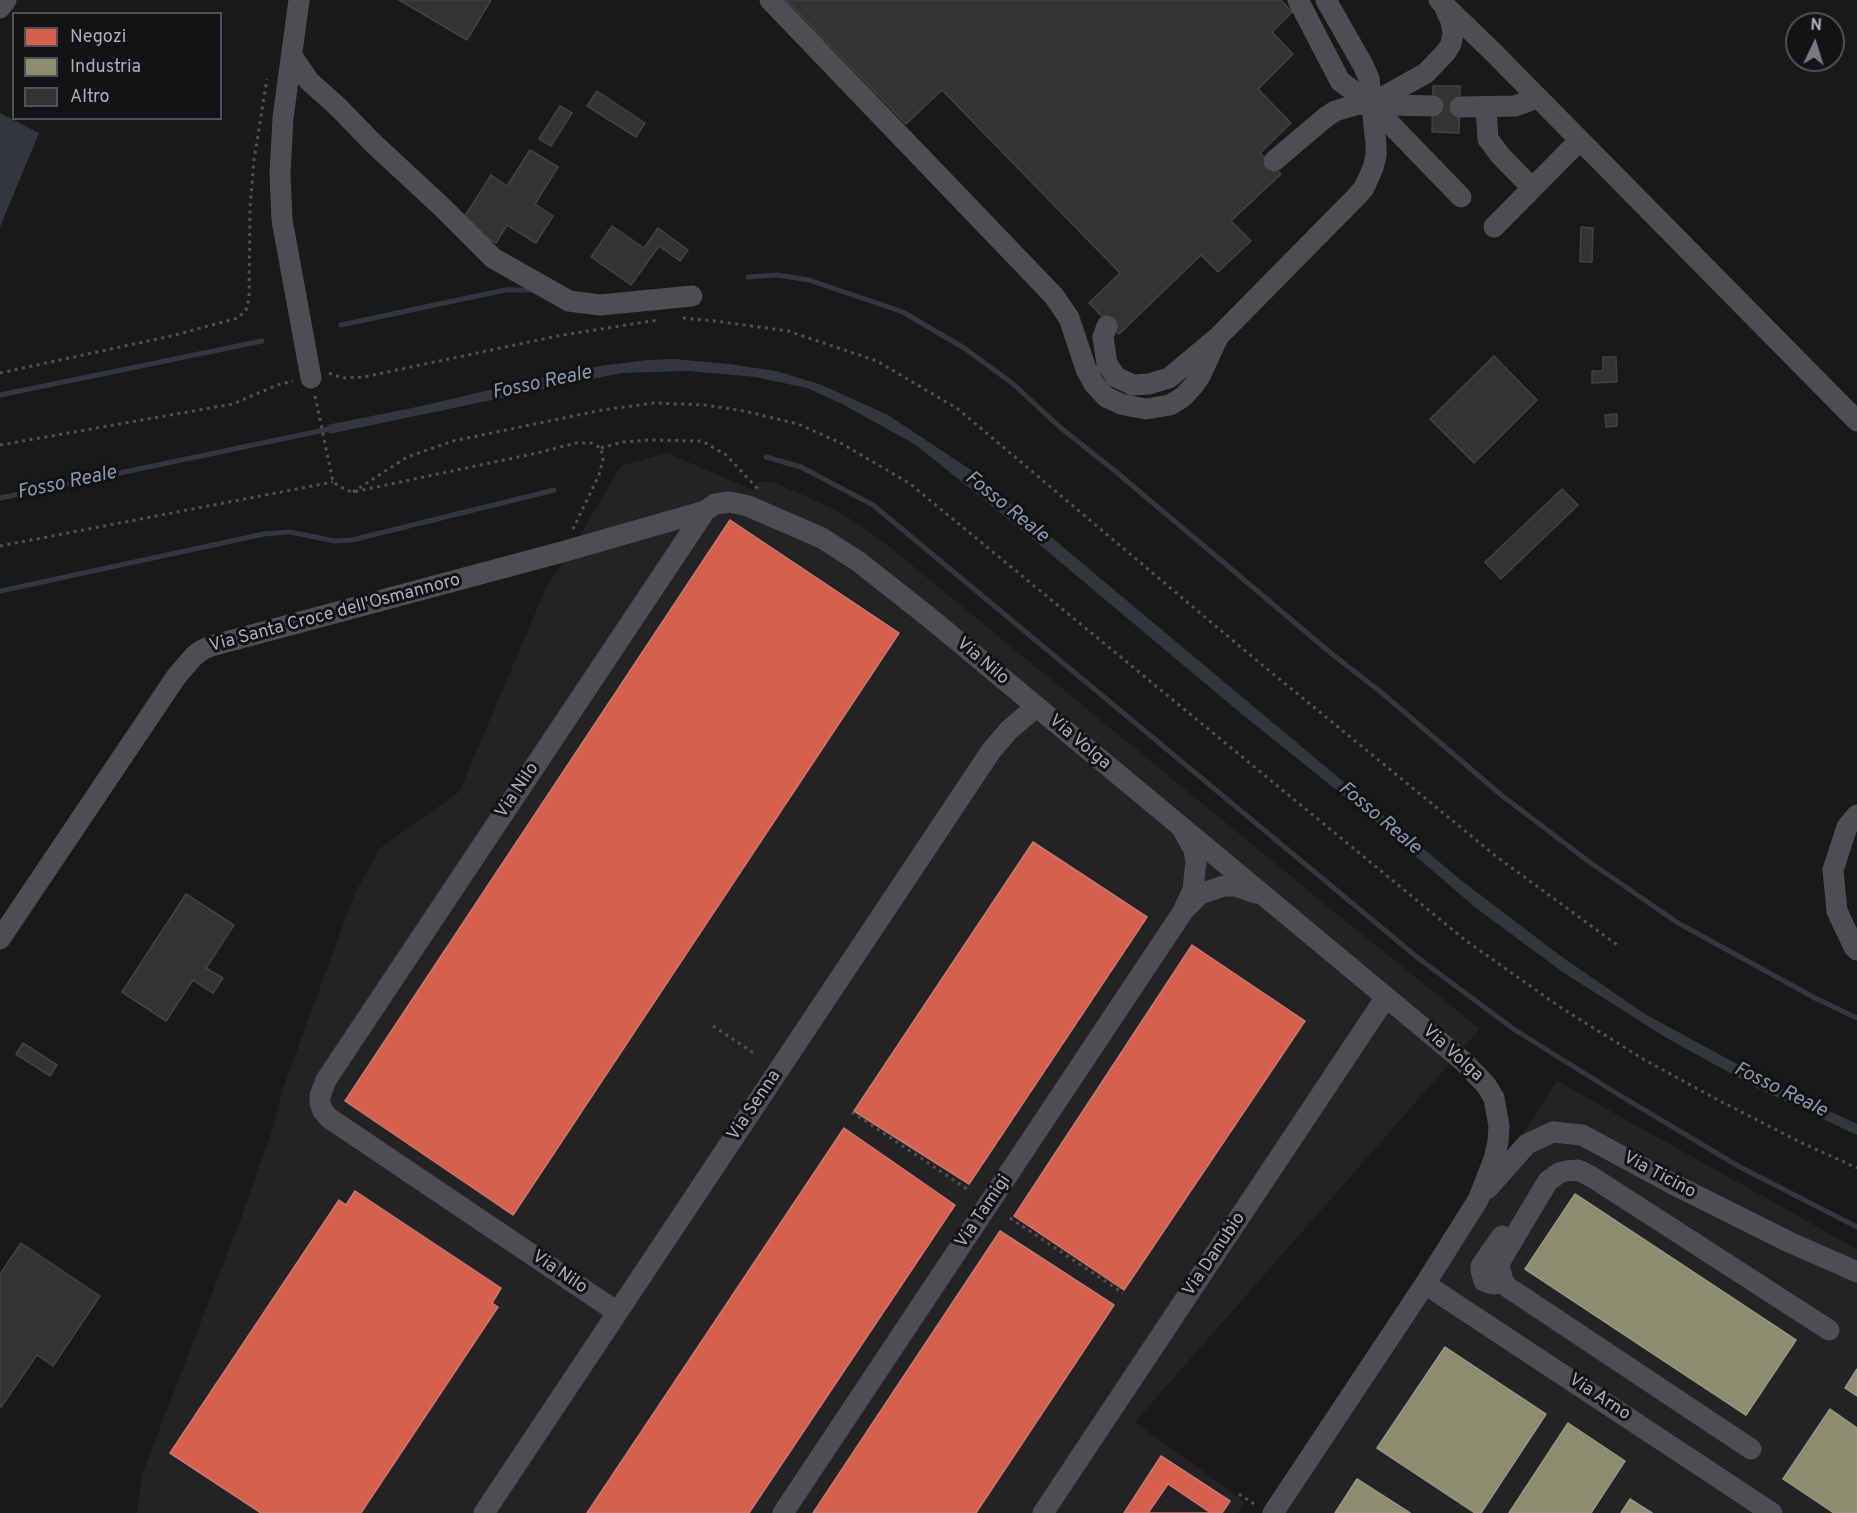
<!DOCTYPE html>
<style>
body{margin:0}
#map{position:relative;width:1857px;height:1513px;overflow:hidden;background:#191919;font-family:Overpass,sans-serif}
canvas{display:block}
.legend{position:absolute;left:12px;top:12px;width:210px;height:108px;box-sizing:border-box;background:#131315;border:2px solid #505156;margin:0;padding:8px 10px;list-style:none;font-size:18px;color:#acaeb8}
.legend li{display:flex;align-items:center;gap:12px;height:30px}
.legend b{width:30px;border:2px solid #505156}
.north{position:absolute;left:1785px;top:12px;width:60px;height:60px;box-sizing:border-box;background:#131315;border:2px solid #505156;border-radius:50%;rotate:4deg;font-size:16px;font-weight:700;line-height:24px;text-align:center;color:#acaeb8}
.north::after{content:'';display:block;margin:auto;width:21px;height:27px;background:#797a80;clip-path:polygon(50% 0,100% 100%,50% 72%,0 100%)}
</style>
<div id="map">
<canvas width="1857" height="1513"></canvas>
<ul class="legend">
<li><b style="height:16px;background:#d6604d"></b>Negozi</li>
<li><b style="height:16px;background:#8c8c6e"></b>Industria</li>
<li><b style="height:16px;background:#333334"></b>Altro</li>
</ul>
<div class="north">N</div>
</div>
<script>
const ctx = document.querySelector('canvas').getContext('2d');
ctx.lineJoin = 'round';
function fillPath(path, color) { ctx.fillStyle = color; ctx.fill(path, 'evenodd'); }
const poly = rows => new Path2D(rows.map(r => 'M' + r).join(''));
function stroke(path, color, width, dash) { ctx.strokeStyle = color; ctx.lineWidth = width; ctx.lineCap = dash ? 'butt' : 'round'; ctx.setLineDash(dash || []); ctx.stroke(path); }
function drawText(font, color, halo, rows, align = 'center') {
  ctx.font = font + ' Overpass,sans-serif'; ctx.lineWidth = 6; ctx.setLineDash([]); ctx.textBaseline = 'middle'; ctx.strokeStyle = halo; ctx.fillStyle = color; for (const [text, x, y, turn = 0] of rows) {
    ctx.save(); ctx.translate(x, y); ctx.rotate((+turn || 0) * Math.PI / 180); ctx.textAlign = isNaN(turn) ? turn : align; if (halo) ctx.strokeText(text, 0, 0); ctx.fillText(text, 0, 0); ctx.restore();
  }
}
const built = poly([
 [667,453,753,490,758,482,774,482,833,509,857,523,886,544,1326,905,1480,1029,1135,1422,1245,1502,1238,1513,137,1513,142,1474,240,1221,274,1125,283,1088,354,895,379,849,459,792,546,588,572,549,621,466],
 [1557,1081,1857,1249,1857,1513,1275,1513,1426,1286]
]);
const water = poly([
 [0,113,39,133,0,227],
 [674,359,729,364,776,371,822,385,888,415,971,470,1462,881,1562,957,1645,1014,1781,1088,1857,1124,1857,1135,1757,1088,1665,1037,1564,973,1476,908,1370,817,1243,715,1029,536,916,445,844,405,807,388,755,377,688,371,621,373,329,434,327,425,417,407,562,373,600,366,647,360]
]);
const shops = poly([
 [730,520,899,633,513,1215,345,1101,730,520],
 [1033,842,1147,917,969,1184,854,1111,1033,842],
 [1192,945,1305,1021,1124,1290,1014,1216,1192,945],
 [844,1128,955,1205,749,1513,587,1513,844,1128],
 [355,1191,501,1288,492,1303,498,1307,361,1513,261,1513,170,1453,339,1200,346,1205,355,1191],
 [1000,1231,1114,1305,976,1513,813,1513,1000,1231],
 [1161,1456,1230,1501,1222,1513,1124,1513,1161,1456],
 [1168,1484,1211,1513,1148,1513,1168,1484]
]);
const industry = poly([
 [1575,1194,1796,1340,1746,1415,1525,1269,1575,1194],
 [1445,1347,1546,1414,1481,1513,1475,1513,1377,1448,1445,1347],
 [1857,1369,1857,1396,1845,1388,1857,1369],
 [1830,1409,1857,1428,1857,1513,1834,1513,1783,1479,1830,1409],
 [1568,1423,1625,1461,1591,1513,1509,1513,1568,1423],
 [1357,1479,1410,1513,1335,1513,1357,1479],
 [1630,1499,1652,1513,1621,1513,1630,1499]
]);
const stream = poly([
 [748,277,777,275,809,280,903,312,964,348,1012,383,1061,428,1115,471,1332,654,1382,693,1500,794,1588,861,1678,923,1815,998,1857,1018],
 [341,325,505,290,534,290],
 [0,395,262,341],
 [766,457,801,467,873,505,1418,958,1515,1030,1616,1093,1738,1166,1857,1227],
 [0,498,334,428],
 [0,591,264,534,290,532,335,541,352,540,554,490]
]);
const building = poly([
 [399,0,491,0,467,40,399,0],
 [786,0,1281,0,1292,12,1272,32,1293,54,1258,89,1291,123,1260,153,1281,174,1231,221,1251,241,1218,272,1201,255,1119,334,1089,303,1120,273,942,90,906,124,786,0],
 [1433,86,1460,86,1459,133,1432,132,1433,86],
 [597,91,645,123,636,137,587,106,597,91],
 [560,106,572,113,551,146,539,139,560,106],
 [530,150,558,167,535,204,553,216,536,243,507,225,496,243,461,222,491,175,507,186,530,150],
 [612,226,644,248,658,228,688,250,680,261,659,246,631,285,591,257,612,226],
 [1581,227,1593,228,1592,262,1580,262,1581,227],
 [1494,356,1537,400,1474,463,1430,419,1494,356],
 [1603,357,1616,357,1617,382,1592,383,1592,371,1603,371,1603,357],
 [1617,414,1617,426,1606,427,1605,415,1617,414],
 [1562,489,1578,505,1501,579,1485,562,1562,489],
 [186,894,234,925,206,968,223,978,213,993,193,980,166,1021,122,992,186,894],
 [23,1043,57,1065,50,1076,16,1054,23,1043],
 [21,1243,100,1296,53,1366,37,1355,1,1407,0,1406,0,1274,21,1243]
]);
const path = poly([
 [683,318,715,321,788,331,877,361,958,409,1250,655,1497,857,1620,947],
 [0,373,171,336,238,318,246,310,249,299,250,208,254,160,267,79],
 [329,373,342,378,364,377,557,336,658,320],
 [315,396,333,482,346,490,353,492,537,453,576,443,591,443,601,448,603,459,599,475,573,529],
 [0,445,233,404,277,385,293,381],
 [601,448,623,442,649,440,702,441,726,455,758,489],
 [353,492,407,457,453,441,602,410,654,403,705,405,744,411,798,424,839,442,909,483,1465,940,1560,1007,1643,1059,1718,1100,1800,1142,1857,1168],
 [0,546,333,482],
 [713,1026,754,1053],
 [852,1112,967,1189],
 [1010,1218,1123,1293],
 [1239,1494,1257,1506]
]);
const minor = poly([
 [299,0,283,118,280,174,282,220,311,378],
 [770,0,1054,296,1069,318,1086,369,1094,384,1106,397,1121,404,1135,407,1146,409,1170,405,1183,397,1194,385,1200,376,1218,337,1169,378,1149,384,1133,385,1116,377,1107,364,1103,337,1107,326],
 [1298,0,1340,81,1371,104,1461,197],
 [1439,0,1491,50,1857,421],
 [0,8,6,0],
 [292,56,309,81,337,106,373,143,443,208,493,258,569,301,600,305,692,296],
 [1371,104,1426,73,1446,52,1451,44,1453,33,1451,21,1445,8],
 [1460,107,1515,106,1529,101,1534,94],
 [1486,107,1488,139,1500,155,1532,188],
 [1274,161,1326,117,1335,111,1359,104,1433,106],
 [1494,227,1579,141],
 [1218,337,1357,196,1364,188,1373,168,1376,156,1376,143,1369,79,1363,65,1326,0],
 [1857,815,1847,827,1833,870,1837,911,1854,947,1857,950],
 [1184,832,1194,850,1196,861,1193,890,1185,907],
 [0,939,176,677,194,656,202,650,211,646,562,552,705,511],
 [1488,1188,1527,1144,1553,1132,1582,1135,1673,1184,1789,1242,1857,1272],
 [1502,1236,1481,1266,1481,1270,1484,1281,1489,1283,1494,1284,1503,1281],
 [1425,1284,1772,1513],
 [617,1312,329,1118,323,1111,320,1103,320,1096,326,1080,705,511,715,504,730,502,748,506,822,538,859,562,930,618,1463,1061,1486,1085,1494,1098,1499,1126,1498,1142,1494,1159,1478,1200,1425,1284,1273,1513],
 [1751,1449,1506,1286,1503,1281,1499,1266,1502,1258,1548,1181,1559,1173,1566,1171,1578,1170,1592,1177,1829,1330],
 [484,1513,991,751,1009,730,1036,707],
 [783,1513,1184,910,1200,894,1224,886,1236,886,1256,893],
 [1043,1513,1386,997]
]);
const streetNames = [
 ["Via Santa Croce dell'Osmannoro",335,614,-15],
 ["Via Nilo",982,662,40],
 ["Via Volga",1079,743,40],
 ["Via Nilo",518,791,-56],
 ["Via Volga",1452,1054,42],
 ["Via Senna",755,1106,-56],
 ["Via Ticino",1659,1176,28],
 ["Via Tamigi",984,1212,-56],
 ["Via Danubio",1215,1255,-56],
 ["Via Nilo",559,1273,34],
 ["Via Arno",1599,1398,33]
];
const waterNames = [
 ["Fosso Reale",542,384,-12],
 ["Fosso Reale",67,484,-12],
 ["Fosso Reale",1006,508,39],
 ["Fosso Reale",1379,819,40],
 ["Fosso Reale",1780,1091,26]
];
fillPath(built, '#232325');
fillPath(water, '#32363d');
fillPath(shops, '#d6604d');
stroke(shops, '#c9776d', 1.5);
fillPath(industry, '#8c8c6e');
stroke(industry, '#969684', 1.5);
stroke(stream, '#32363d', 5);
fillPath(building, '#333334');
stroke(building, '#424245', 1.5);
stroke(path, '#4f5052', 3, [3, 4.5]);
stroke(minor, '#4e4e52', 21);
drawText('18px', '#acaeb8', '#131315', streetNames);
drawText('italic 20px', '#8898ae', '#131315', waterNames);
</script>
